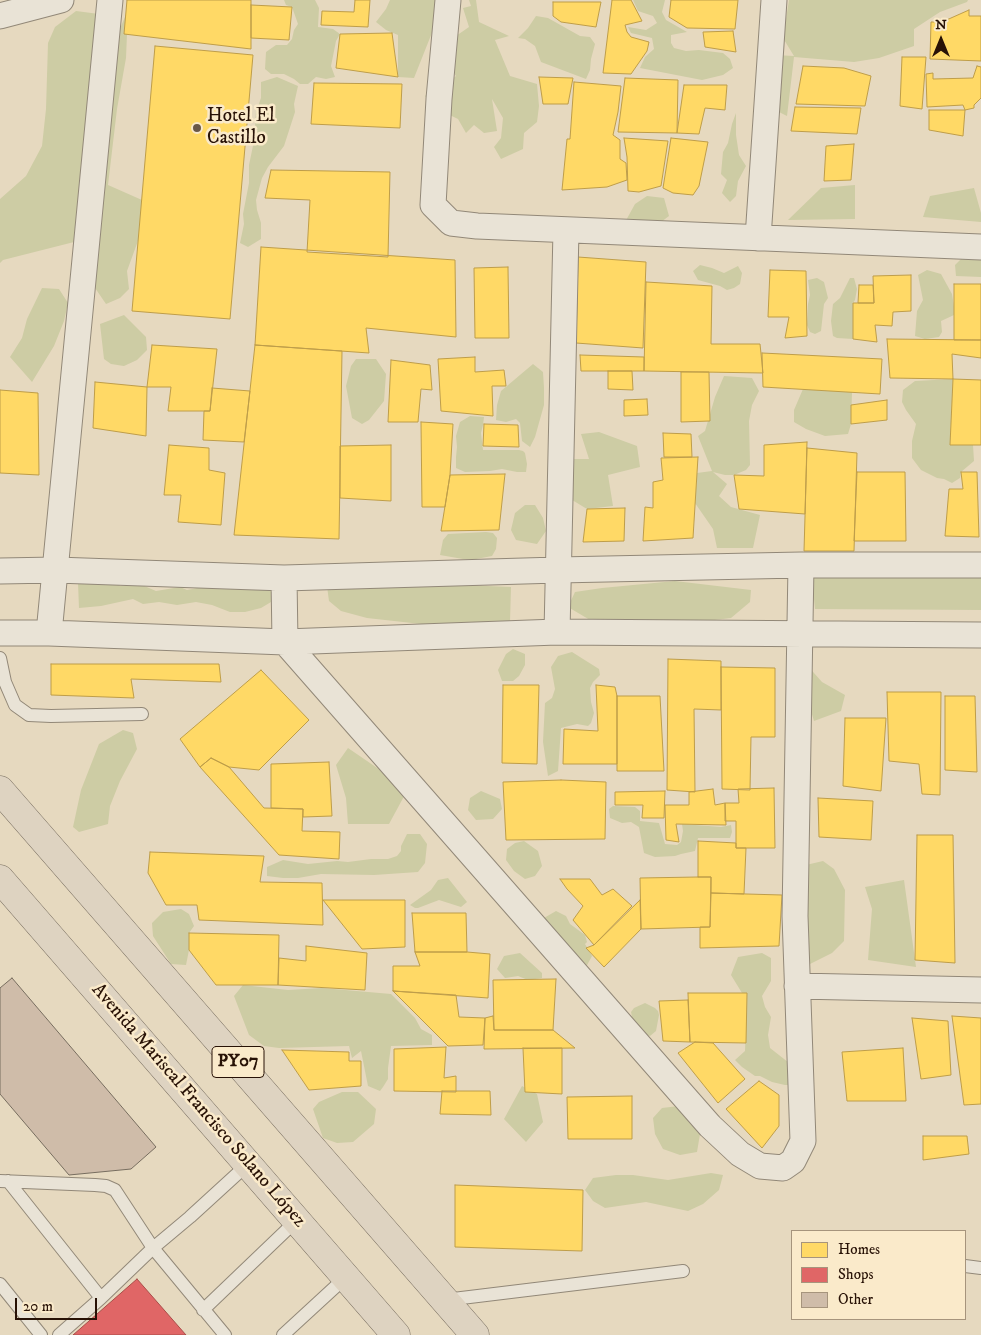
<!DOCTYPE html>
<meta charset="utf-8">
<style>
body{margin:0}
#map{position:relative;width:981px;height:1335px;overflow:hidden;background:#e6d9bf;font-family:"IM FELL DW Pica",serif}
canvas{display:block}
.legend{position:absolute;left:791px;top:1230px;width:175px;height:90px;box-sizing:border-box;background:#faeaca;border:1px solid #a6947c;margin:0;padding:6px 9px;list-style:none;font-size:15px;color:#281206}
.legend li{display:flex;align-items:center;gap:10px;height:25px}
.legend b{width:25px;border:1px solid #a6947c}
.north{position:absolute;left:916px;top:15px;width:50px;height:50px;-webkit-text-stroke:4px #faeaca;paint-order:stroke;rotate:0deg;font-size:14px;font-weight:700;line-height:20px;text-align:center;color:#281206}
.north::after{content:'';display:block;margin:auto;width:18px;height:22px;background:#281206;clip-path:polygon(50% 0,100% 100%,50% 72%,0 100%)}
.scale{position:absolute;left:15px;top:1298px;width:82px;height:22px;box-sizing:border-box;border:2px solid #281206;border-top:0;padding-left:6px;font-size:15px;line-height:18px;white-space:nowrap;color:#281206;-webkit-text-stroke:4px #faeaca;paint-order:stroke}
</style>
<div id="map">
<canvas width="981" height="1335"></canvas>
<ul class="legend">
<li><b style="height:14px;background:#ffd966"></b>Homes</li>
<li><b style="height:14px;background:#e06666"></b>Shops</li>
<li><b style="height:14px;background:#cfbca9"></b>Other</li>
</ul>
<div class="north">N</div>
<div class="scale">20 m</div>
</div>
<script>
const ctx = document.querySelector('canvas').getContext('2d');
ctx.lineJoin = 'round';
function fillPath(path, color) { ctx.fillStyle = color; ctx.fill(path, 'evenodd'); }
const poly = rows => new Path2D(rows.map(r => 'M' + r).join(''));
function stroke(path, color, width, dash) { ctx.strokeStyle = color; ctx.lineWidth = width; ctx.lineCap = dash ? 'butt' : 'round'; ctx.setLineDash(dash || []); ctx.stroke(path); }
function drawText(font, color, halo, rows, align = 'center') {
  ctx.font = font + ' "IM FELL DW Pica",serif'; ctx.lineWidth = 5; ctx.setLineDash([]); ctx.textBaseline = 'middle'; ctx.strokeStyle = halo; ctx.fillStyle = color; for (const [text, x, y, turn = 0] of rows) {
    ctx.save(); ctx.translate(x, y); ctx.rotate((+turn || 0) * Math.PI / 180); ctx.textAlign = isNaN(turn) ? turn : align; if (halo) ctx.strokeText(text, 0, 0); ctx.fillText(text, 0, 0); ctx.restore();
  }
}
const green = poly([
 [284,0,315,0,319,8,318,27,333,29,340,34,336,41,331,66,335,77,326,79,316,77,308,84,300,84,294,79,284,74,271,74,265,69,266,52,276,45,287,45,292,39,294,30,298,24,292,7,286,5],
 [390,0,442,0,441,10,414,78,398,77,398,35,386,30,376,22,386,9],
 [469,0,476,0,479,22,509,36,495,40,510,76,537,84,539,106,537,122,524,133,523,149,501,159,494,147,501,138,503,118,492,99,497,131,484,133,474,125,466,133,458,119,433,107,425,96,436,85,449,82,456,76,447,63,456,36,469,27,463,8,471,6],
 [633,0,665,0,662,12,666,20,687,32,671,35,671,43,674,48,686,51,699,50,723,53,730,59,733,68,723,75,702,80,640,68,645,57,654,49,652,38,631,33,628,27,646,30,657,23,653,16,638,11],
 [789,0,968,0,967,2,940,12,914,29,914,46,879,58,854,62,794,57,787,116,769,107,774,55,794,56,783,38],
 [128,10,126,58,117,109,108,185,142,200,139,238,127,271,129,289,120,298,106,304,91,282,79,210,74,242,3,260,0,263,0,199,26,176,42,146,46,109,48,43,55,27,76,11,99,14,109,54],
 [536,16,548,18,580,36,590,37,595,44,591,59,590,70,586,79,541,62,535,46,525,39,518,38,528,28],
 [277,77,298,86,294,104,295,112,284,146,268,167,262,178,256,200,257,210,261,223,261,239,248,247,240,243,244,224,243,214,249,183,249,165,254,141,256,112,261,98,261,82],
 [736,113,736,135,739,155,746,166,738,181,736,196,730,202,722,193,727,180,721,174,723,152,728,143,732,124],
 [855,185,855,219,788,220,821,188],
 [974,188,981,213,981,222,923,217,930,196],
 [647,196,664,198,669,216,661,222,624,224,635,204],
 [981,253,981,277,956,276,955,265,962,258],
 [700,265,712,268,724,273,738,266,742,273,740,284,734,288,727,290,720,286,698,280,693,271],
 [927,270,941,274,952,294,954,306,954,315,941,321,942,332,939,337,925,339,915,336,917,311,923,300,918,275],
 [817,278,824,282,828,298,824,304,821,331,815,334,810,332,807,325,808,304,810,295,808,280],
 [850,278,854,278,857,289,855,300,853,303,853,339,837,338,833,336,831,321,833,304,840,298],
 [42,288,59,289,68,303,64,321,54,346,32,382,10,357,22,338,27,319],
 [124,315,146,337,147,350,137,360,124,366,111,364,104,359,100,324],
 [356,359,376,359,386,374,384,401,369,420,362,424,352,418,346,386,351,366],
 [533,364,543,372,544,388,544,405,535,437,530,447,522,441,520,423,516,419,506,422,496,420,497,405,501,391],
 [724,376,752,378,759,391,752,405,749,421,750,465,746,470,734,475,725,475,713,472,727,484,719,496,731,507,760,515,753,548,717,548,713,529,695,503,697,473,712,471,698,436,705,431,715,397],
 [953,379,950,445,973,445,974,461,961,472,960,478,952,483,944,479,937,478,921,470,912,458,912,441,916,424,906,410,902,402,903,390,915,381],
 [803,389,852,392,851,424,848,434,825,436,806,429,794,422,794,410],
 [470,416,484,417,483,425,481,433,483,450,519,450,523,451,525,453,527,464,526,472,517,472,502,469,490,471,465,472,456,468,456,457,457,447,456,436,460,422],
 [599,432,637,446,640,467,608,475,613,506,587,509,559,492,565,459,589,459,581,434],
 [525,505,535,505,543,518,546,531,537,544,516,540,511,530,515,513],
 [486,532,493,533,497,538,496,549,492,556,476,559,463,559,440,555,443,540,448,534],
 [103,566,120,586,142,585,156,591,180,587,187,590,213,585,242,571,280,591,271,602,261,608,245,612,230,612,212,605,196,602,177,605,159,602,143,604,133,599,101,606,79,608,78,583],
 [811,571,981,572,981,610,815,609],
 [326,579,511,587,510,622,421,624,367,618,341,611,329,601],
 [675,581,751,590,750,602,731,618,690,623,612,619,590,620,568,607,575,592,602,588],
 [513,649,525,654,525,665,519,676,513,681,502,681,498,670,506,654],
 [572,652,599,669,600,675,593,682,590,688,591,702,594,713,591,723,588,726,577,724,561,728,558,771,548,776,543,742,545,703,552,698,555,689,551,667,558,656],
 [796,662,806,664,822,682,845,695,841,711,814,721],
 [123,730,133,733,137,749,120,781,110,806,108,824,79,832,73,827,81,790,99,744],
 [348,748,408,789,389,824,348,824,346,798,336,765],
 [481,791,500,799,502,809,493,819,476,820,468,810,470,798],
 [613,806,635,807,640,811,640,821,659,823,665,844,677,845,681,842,683,831,682,824,721,827,731,825,732,832,730,838,698,838,695,851,681,854,675,856,655,857,644,853,639,827,631,822,622,823,610,818,609,809],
 [407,834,420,834,427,844,425,863,418,872,374,875,321,874,298,878,283,878,267,876,267,867,283,860,308,864,337,861,348,862,371,859,388,859,397,856,401,851,401,846],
 [524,841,538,851,542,866,535,876,525,879,514,871,506,860,507,849,515,843],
 [823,861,834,869,845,890,844,941,832,953,810,964,803,954,806,865],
 [448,878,467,902,461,907,439,900,418,908,415,908,410,905,431,890,438,880],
 [904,880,916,967,868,960,872,909,865,887],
 [181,909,189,914,194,926,189,933,189,950,186,965,171,964,153,936,152,923,163,912],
 [556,911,566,916,570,924,585,935,587,942,585,944,592,956,586,967,544,918],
 [520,953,542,973,542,978,528,980,518,976,505,978,497,969,504,956],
 [762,953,771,958,771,981,762,996,765,1007,771,1017,768,1035,770,1048,793,1066,797,1085,785,1085,772,1082,760,1076,755,1076,742,1067,735,1060,745,1051,747,993,742,993,731,975,738,957],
 [243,985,288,990,322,988,391,994,415,1018,421,1029,432,1035,432,1045,391,1046,388,1068,388,1079,383,1087,380,1091,368,1086,361,1051,352,1058,349,1046,279,1048,264,1046,249,1035,234,996],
 [645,1003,655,1008,658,1011,659,1015,656,1031,650,1036,640,1032,633,1022,631,1012,634,1008],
 [522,1086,537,1094,543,1122,526,1142,504,1119],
 [342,1092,358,1092,376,1109,374,1124,353,1142,337,1143,323,1138,313,1109,319,1102],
 [679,1106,701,1128,697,1152,680,1155,663,1149,655,1134,653,1118,662,1108],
 [711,1173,723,1175,719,1190,703,1204,688,1211,646,1202,605,1208,593,1201,585,1190,593,1178,616,1175,633,1175,668,1180]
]);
const homes = poly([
 [127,0,251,0,251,49,124,34,127,0],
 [355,0,370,0,368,27,321,25,322,11,354,12,355,0],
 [612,0,631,0,642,21,625,25,627,32,631,37,649,42,647,51,631,74,603,73,612,0],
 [671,0,738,0,735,29,687,28,669,17,671,0],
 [553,2,601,2,596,27,561,22,553,16,553,2],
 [251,5,292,7,289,40,251,38,251,5],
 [969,10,969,16,981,16,981,61,930,59,931,22,942,22,969,10],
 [733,31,736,52,705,47,703,32,733,31],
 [392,33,398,77,336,68,340,34,392,33],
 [155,46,253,55,230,319,132,311,155,46],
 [902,57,926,57,922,109,900,106,902,57],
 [803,66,844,68,871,76,865,106,796,104,803,66],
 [977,66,981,67,981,98,974,105,974,108,965,110,963,105,927,107,926,74,933,73,933,79,973,78,977,66],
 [539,77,573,78,568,104,543,104,539,77],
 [625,78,678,80,677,133,618,132,625,78],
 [574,82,621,86,618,112,613,135,620,140,620,159,626,163,627,180,607,187,562,190,567,139,570,139,574,82],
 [314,83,402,84,400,128,311,124,314,83],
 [684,85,727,85,725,110,705,108,699,134,677,133,684,85],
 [795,107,861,108,857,134,791,131,795,107],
 [929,110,965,110,963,136,929,130,929,110],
 [624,138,668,141,661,186,639,192,628,191,627,157,624,138],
 [671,138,708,142,699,186,693,195,673,193,663,188,671,138],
 [854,144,851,180,824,181,826,146,854,144],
 [271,170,390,172,388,257,307,252,310,200,265,198,271,170],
 [261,247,455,260,456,337,366,328,369,353,255,345,261,247],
 [578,257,646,262,643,348,576,343,578,257],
 [508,267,509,338,475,338,474,268,508,267],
 [770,270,806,271,807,336,785,338,789,317,768,317,770,270],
 [911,275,911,311,893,312,892,326,875,325,877,342,853,339,853,303,874,303,873,276,911,275],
 [646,282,712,286,711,344,760,344,763,373,644,371,646,282],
 [954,284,981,284,981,340,954,340,954,284],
 [859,285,873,285,874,303,858,303,859,285],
 [887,339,981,340,981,358,952,354,953,379,890,378,887,339],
 [152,345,217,349,210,411,168,411,171,387,147,387,152,345],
 [255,345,342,351,339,539,234,535,255,345],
 [762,353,882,359,880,394,763,387,762,353],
 [580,355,644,357,644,371,581,371,580,355],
 [475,357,475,372,504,370,506,386,492,386,493,416,441,411,438,359,475,357],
 [391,360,430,365,432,390,421,389,418,422,388,422,391,360],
 [608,371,632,371,633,390,608,389,608,371],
 [681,372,709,372,710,421,681,422,681,372],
 [953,379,981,380,981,445,950,445,953,379],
 [95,382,147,387,146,436,93,428,95,382],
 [212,388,250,391,244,442,203,440,204,411,210,411,212,388],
 [0,390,38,393,39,475,0,473,0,390],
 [647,399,648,415,624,416,624,400,647,399],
 [887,400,887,420,851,424,851,405,887,400],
 [421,422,453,424,450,475,445,507,422,507,421,422],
 [484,424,518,425,519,447,483,446,484,424],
 [663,433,691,434,692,457,664,457,663,433],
 [807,442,805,514,739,509,734,475,764,476,764,445,807,442],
 [169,445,209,448,209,470,225,473,221,525,178,522,181,495,164,495,169,445],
 [391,445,391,501,340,498,340,446,391,445],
 [807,448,857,453,854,551,804,551,807,448],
 [698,457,693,538,643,541,645,507,653,508,653,482,663,480,661,458,698,457],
 [857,472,905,472,906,541,854,541,857,472],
 [961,472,977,472,979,537,945,536,949,489,963,489,961,472],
 [505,474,499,530,441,531,450,475,505,474],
 [625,508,624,541,583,542,587,509,625,508],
 [668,659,721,661,721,710,694,709,695,792,667,790,668,659],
 [51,664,219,664,221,682,131,679,134,698,51,695,51,664],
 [721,667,775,668,775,737,751,737,750,790,722,789,721,667],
 [261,670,309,720,259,770,229,767,211,758,200,767,180,739,261,670],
 [503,685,539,685,537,764,502,763,503,685],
 [596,685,615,687,617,696,617,764,563,764,564,729,598,731,596,685],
 [887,692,941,692,940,795,922,794,919,764,889,761,887,692],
 [617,696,660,696,664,771,617,771,617,696],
 [945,696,975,696,977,772,945,770,945,696],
 [845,718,886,718,881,791,843,786,845,718],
 [211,758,229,767,264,808,303,809,302,831,340,832,339,859,279,855,200,767,211,758],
 [329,762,332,816,303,817,303,809,271,808,271,764,329,762],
 [561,780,606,782,605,839,506,840,503,782,561,780],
 [774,788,775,848,736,848,736,821,725,821,725,803,739,803,738,789,774,788],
 [713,789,715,805,725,803,726,825,676,824,679,842,666,840,665,805,689,805,689,792,713,789],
 [665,791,664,818,642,818,643,805,615,805,615,792,665,791],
 [818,798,873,801,871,840,819,837,818,798],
 [917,835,953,835,955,963,915,960,917,835],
 [698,841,736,843,736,848,746,848,744,894,711,893,711,877,698,877,698,841],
 [150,852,264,856,260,882,322,883,323,925,199,920,197,905,166,905,148,873,150,852],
 [698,877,711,877,710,927,641,929,640,878,698,877],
 [560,879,590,879,602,895,613,889,632,906,594,945,573,920,583,906,567,889,560,879],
 [711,893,782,895,779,946,700,948,700,927,710,927,711,893],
 [323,900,405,900,405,947,362,949,323,900],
 [640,900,641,929,604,967,586,948,594,945,640,900],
 [412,913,466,913,467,952,415,952,412,913],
 [189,933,279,935,278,985,216,985,189,950,189,933],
 [306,946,367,953,365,990,278,985,279,958,306,961,306,946],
 [415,952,467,952,490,954,488,998,393,991,393,966,420,966,415,952],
 [556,979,553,1030,494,1030,493,980,556,979],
 [393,991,456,995,459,1017,485,1018,483,1045,448,1046,393,991],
 [688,993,747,993,746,1043,690,1042,688,993],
 [688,1000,690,1042,663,1041,659,1001,688,1000],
 [493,1016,494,1030,553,1030,575,1048,484,1049,485,1018,493,1016],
 [952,1016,981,1018,981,1104,964,1105,952,1016],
 [912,1018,948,1021,951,1075,921,1079,912,1018],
 [695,1042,713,1043,745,1079,718,1103,678,1053,695,1042],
 [446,1047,444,1078,456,1076,456,1092,394,1091,394,1049,446,1047],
 [523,1048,562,1048,562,1094,525,1092,523,1048],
 [903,1048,906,1101,847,1101,842,1052,903,1048],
 [282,1050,349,1052,349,1061,361,1061,361,1086,309,1090,282,1050],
 [759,1081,779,1095,779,1126,762,1148,726,1109,759,1081],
 [442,1091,490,1091,491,1115,440,1114,442,1091],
 [632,1096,632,1139,568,1139,567,1097,632,1096],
 [923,1136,967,1136,969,1154,923,1160,923,1136],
 [455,1185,583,1190,582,1251,455,1247,455,1185]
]);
const shops = poly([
 [137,1279,186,1335,73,1335,137,1279]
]);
const building = poly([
 [12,978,156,1147,131,1169,69,1175,0,1094,0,988,12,978]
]);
const lane = poly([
 [0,658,5,682,15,705,29,715,51,716,142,714],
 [0,1181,95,1185,106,1186,115,1190,153,1248,101,1298,8,1181],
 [965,1266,981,1268],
 [0,1284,41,1335],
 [445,1300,683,1271],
 [203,1310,297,1220],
 [59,1335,101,1298],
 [225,1335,153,1248,190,1217,248,1164],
 [283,1335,346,1277]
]);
const street = poly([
 [448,0,439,99,433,205,451,223,477,226,981,247],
 [0,16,61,0],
 [758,238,774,0],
 [0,571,56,570,284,578,558,570,801,565,981,565],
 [284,578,285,642,710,1126,740,1154,760,1166,783,1168,793,1161,803,1141,795,916,801,565],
 [557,632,566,230],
 [0,633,49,633,285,642,557,632,981,635],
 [49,633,110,0],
 [797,986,981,990]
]);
const primary = poly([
 [0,790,475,1335],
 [0,879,396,1335]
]);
const markers = [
 [197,128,5,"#6a5847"]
];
const shields = [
 [238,1062,52]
];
const shieldNames = [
 ["PY07",238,1062]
];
const poiNames = [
 ["Hotel El",207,117],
 ["Castillo",207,139]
];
const streetNames = [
 ["Avenida Mariscal Francisco Solano López",198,1106,49]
];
fillPath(green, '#cdcca4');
fillPath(homes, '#ffd966');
stroke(homes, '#be9d49', 1);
fillPath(shops, '#e06666');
stroke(shops, '#a94d49', 1);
fillPath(building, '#cfbca9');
stroke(building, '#776d5f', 1);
stroke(lane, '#928878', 14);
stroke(street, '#928878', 27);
stroke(primary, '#776d5f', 29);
stroke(lane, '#e9e3d6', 12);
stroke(street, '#e9e3d6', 25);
stroke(primary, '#ded3c1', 28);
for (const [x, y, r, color] of markers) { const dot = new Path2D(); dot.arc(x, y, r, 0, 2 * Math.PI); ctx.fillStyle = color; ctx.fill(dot); stroke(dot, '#faeaca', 2); }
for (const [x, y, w] of shields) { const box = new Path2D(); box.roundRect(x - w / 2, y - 15.5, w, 31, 4); ctx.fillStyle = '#faeaca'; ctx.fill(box); stroke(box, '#281206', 1); }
drawText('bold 18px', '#281206', null, shieldNames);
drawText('19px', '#281206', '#faeaca', poiNames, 'left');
drawText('19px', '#281206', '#faeaca', streetNames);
</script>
